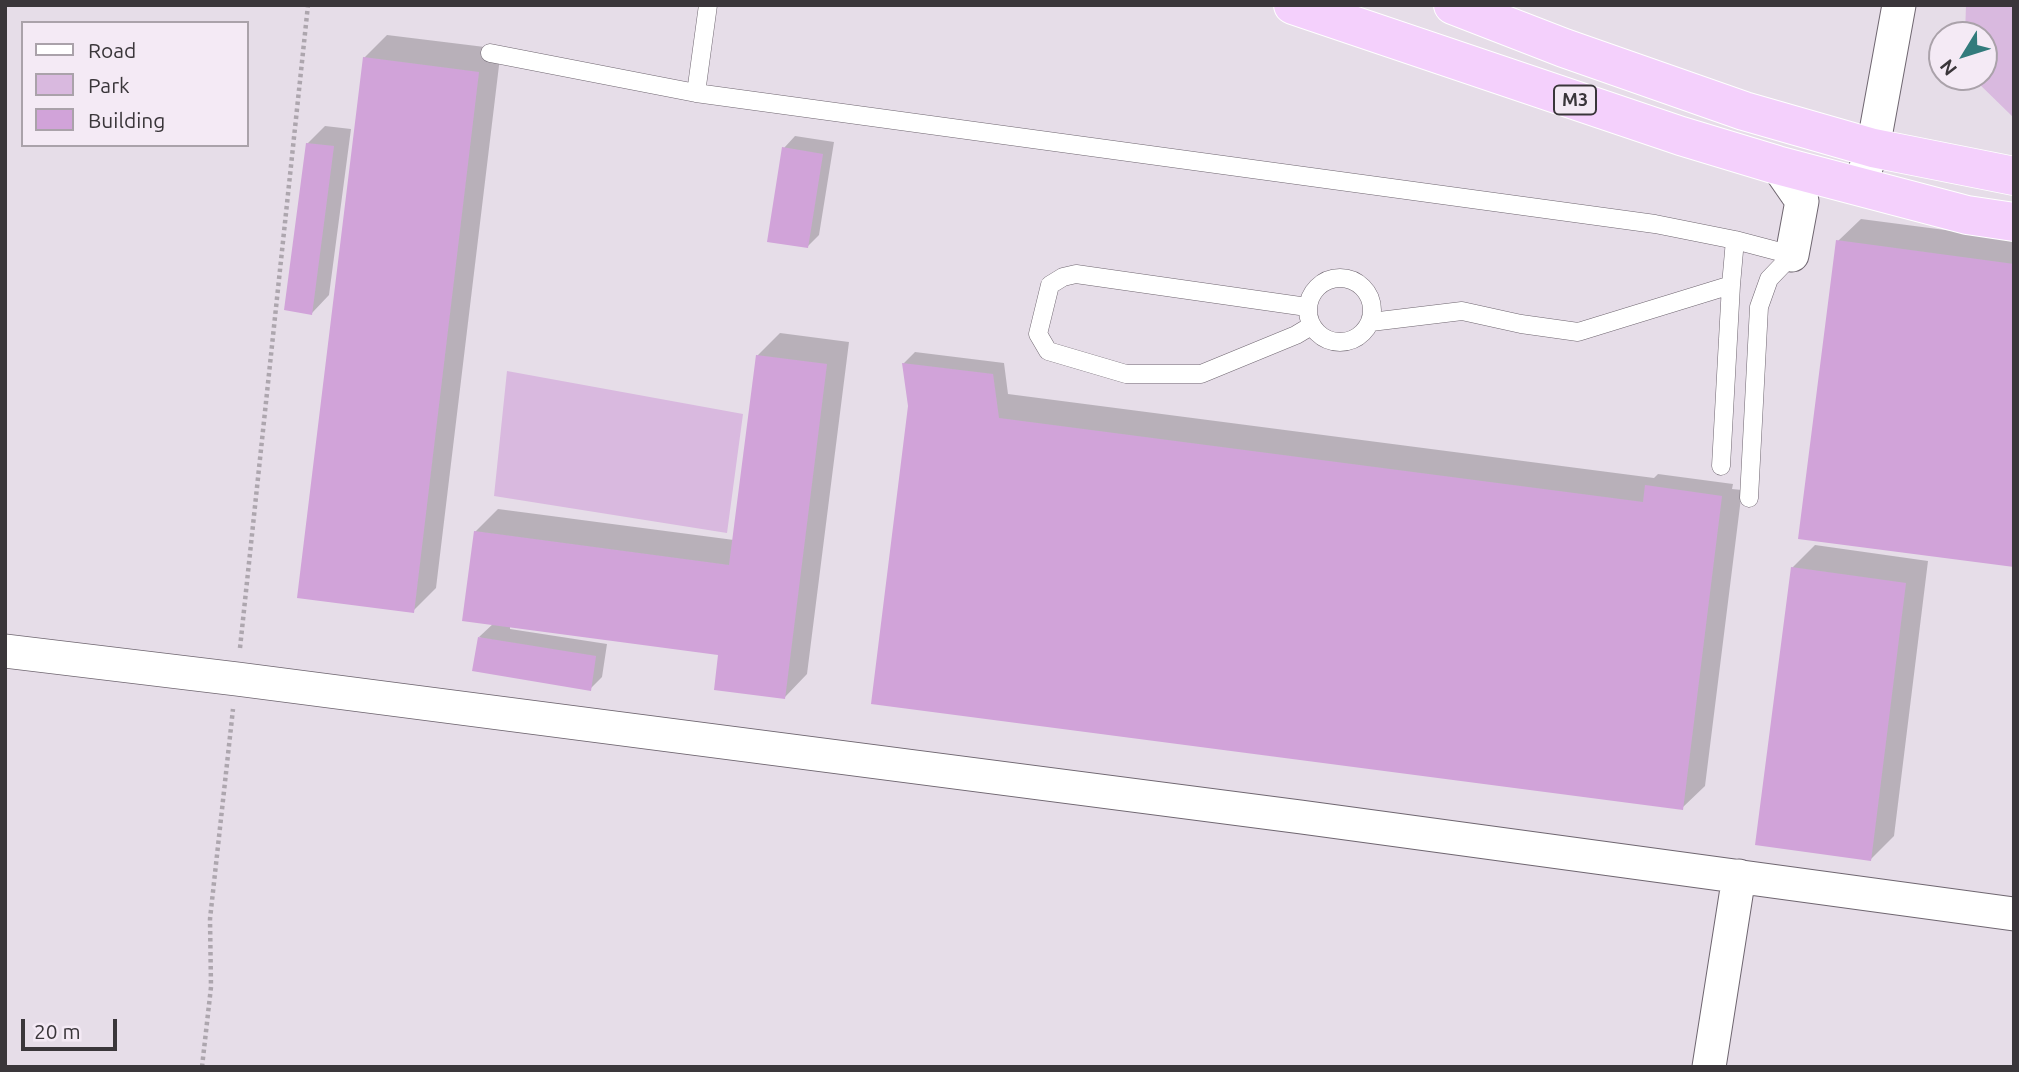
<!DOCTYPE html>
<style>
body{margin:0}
#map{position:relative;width:2019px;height:1072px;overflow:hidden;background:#e6dde8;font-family:Ubuntu,sans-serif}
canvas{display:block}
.frame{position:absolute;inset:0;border:7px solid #3a363a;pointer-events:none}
.legend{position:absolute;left:21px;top:21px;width:228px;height:126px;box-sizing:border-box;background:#f4eaf5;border:2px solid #aaa2aa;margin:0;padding:9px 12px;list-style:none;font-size:21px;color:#3a363a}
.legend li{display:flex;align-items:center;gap:14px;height:35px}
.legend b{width:35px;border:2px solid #aaa2aa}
.north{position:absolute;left:1928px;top:21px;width:70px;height:70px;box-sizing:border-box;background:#f4eaf5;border:2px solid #aaa2aa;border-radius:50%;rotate:232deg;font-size:19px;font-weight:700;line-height:28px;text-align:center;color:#3a363a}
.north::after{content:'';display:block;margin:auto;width:24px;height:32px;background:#327b7c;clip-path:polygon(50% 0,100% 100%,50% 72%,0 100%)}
.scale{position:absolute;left:21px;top:1019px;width:96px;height:32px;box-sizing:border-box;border:4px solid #3a363a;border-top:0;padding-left:9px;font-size:21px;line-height:24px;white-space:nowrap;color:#3a363a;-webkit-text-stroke:5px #f4eaf5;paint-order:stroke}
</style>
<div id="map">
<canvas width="2019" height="1072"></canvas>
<div class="frame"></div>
<ul class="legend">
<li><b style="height:9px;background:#fff"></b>Road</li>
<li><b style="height:19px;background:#d9b9df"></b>Park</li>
<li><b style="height:19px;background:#d1a3d9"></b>Building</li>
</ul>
<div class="north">N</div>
<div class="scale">20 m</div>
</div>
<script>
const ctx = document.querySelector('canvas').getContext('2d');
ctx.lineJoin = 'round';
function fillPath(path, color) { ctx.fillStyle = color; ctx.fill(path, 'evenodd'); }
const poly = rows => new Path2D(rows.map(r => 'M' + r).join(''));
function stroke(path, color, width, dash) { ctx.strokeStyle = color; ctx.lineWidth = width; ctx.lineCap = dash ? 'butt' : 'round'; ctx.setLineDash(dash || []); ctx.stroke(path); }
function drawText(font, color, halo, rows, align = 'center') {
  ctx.font = font + ' Ubuntu,sans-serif'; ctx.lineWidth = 5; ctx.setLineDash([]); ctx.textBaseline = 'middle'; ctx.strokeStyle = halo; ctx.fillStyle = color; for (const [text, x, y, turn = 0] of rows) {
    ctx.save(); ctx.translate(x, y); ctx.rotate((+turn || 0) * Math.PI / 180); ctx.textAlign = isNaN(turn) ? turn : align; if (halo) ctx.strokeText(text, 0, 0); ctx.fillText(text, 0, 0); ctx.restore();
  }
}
const green = poly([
 [1966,5,2014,5,2014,118,1972,77,1984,77,1984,35,1965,35],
 [507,371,743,414,727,533,494,496]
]);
const shadow = poly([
 [387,35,501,49,436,588,413,611,364,58],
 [325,126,351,129,329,295,312,313,307,144],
 [795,136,834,142,819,235,807,247,784,148],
 [1861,219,2014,239,2014,565,1838,241],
 [780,333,849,342,807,674,785,697,720,653,510,625,510,629,607,644,602,677,590,689,479,637,494,623,475,532,498,509,734,540,757,356],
 [915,352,1004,363,1008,394,1654,478,1658,474,1733,484,1732,489,1742,490,1705,786,1682,808,903,364],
 [1815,545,1928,561,1894,836,1871,859,1792,568]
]);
const building = poly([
 [363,57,479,72,414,613,297,598],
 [306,143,334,146,312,315,284,310],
 [782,147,823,154,808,248,767,242],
 [1836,240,2014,264,2014,567,1798,539],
 [756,355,827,364,785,699,714,690,718,655,462,621,474,531,729,565],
 [902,363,993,374,999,418,1643,502,1645,485,1722,496,1683,810,871,704,908,406],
 [1791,567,1906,583,1871,861,1755,845],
 [478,637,596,656,591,691,472,671]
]);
const path = poly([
 [240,648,308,5],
 [202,1067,211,987,210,919,233,709]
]);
const service = poly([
 [490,53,696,93,1655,224,1735,240,1792,255,1769,279,1759,307,1749,498],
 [696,93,708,5],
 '1308 310a32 32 0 1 1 64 0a32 32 0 1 1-64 0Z',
 [1307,307,1076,274,1063,277,1050,285,1038,334,1048,351,1126,374,1201,374,1296,335,1311,326],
 [1371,322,1462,311,1521,324,1578,332,1731,285],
 [1721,466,1731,285,1735,240]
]);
const minor = poly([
 [1777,165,1802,201,1792,255],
 [1859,187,1873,148,1899,5],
 [5,651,237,679,1301,817,2014,914],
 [1709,1067,1739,876]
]);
const trunk = poly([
 [1293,5,1681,136,1777,165,1967,215,2014,222],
 [1453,5,1564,48,1744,111,1873,148,2014,176]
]);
const shields = [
 [1575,100,42]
];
const shieldNames = [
 ["M3",1575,100]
];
fillPath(green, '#d9b9df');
fillPath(shadow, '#0003');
fillPath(building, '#d1a3d9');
stroke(service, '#6f6670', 19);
stroke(minor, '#6f6670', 35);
stroke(trunk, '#fff', 40);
stroke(path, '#ada6ae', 4.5, [3.5, 3.5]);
stroke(service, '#fff', 18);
stroke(minor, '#fff', 33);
stroke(trunk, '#f4d0fc', 38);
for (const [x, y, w] of shields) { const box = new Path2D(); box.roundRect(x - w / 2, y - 14.5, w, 29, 5); ctx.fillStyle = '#f4eaf5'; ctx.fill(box); stroke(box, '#3a363a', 2); }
drawText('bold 18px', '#3a363a', null, shieldNames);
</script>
